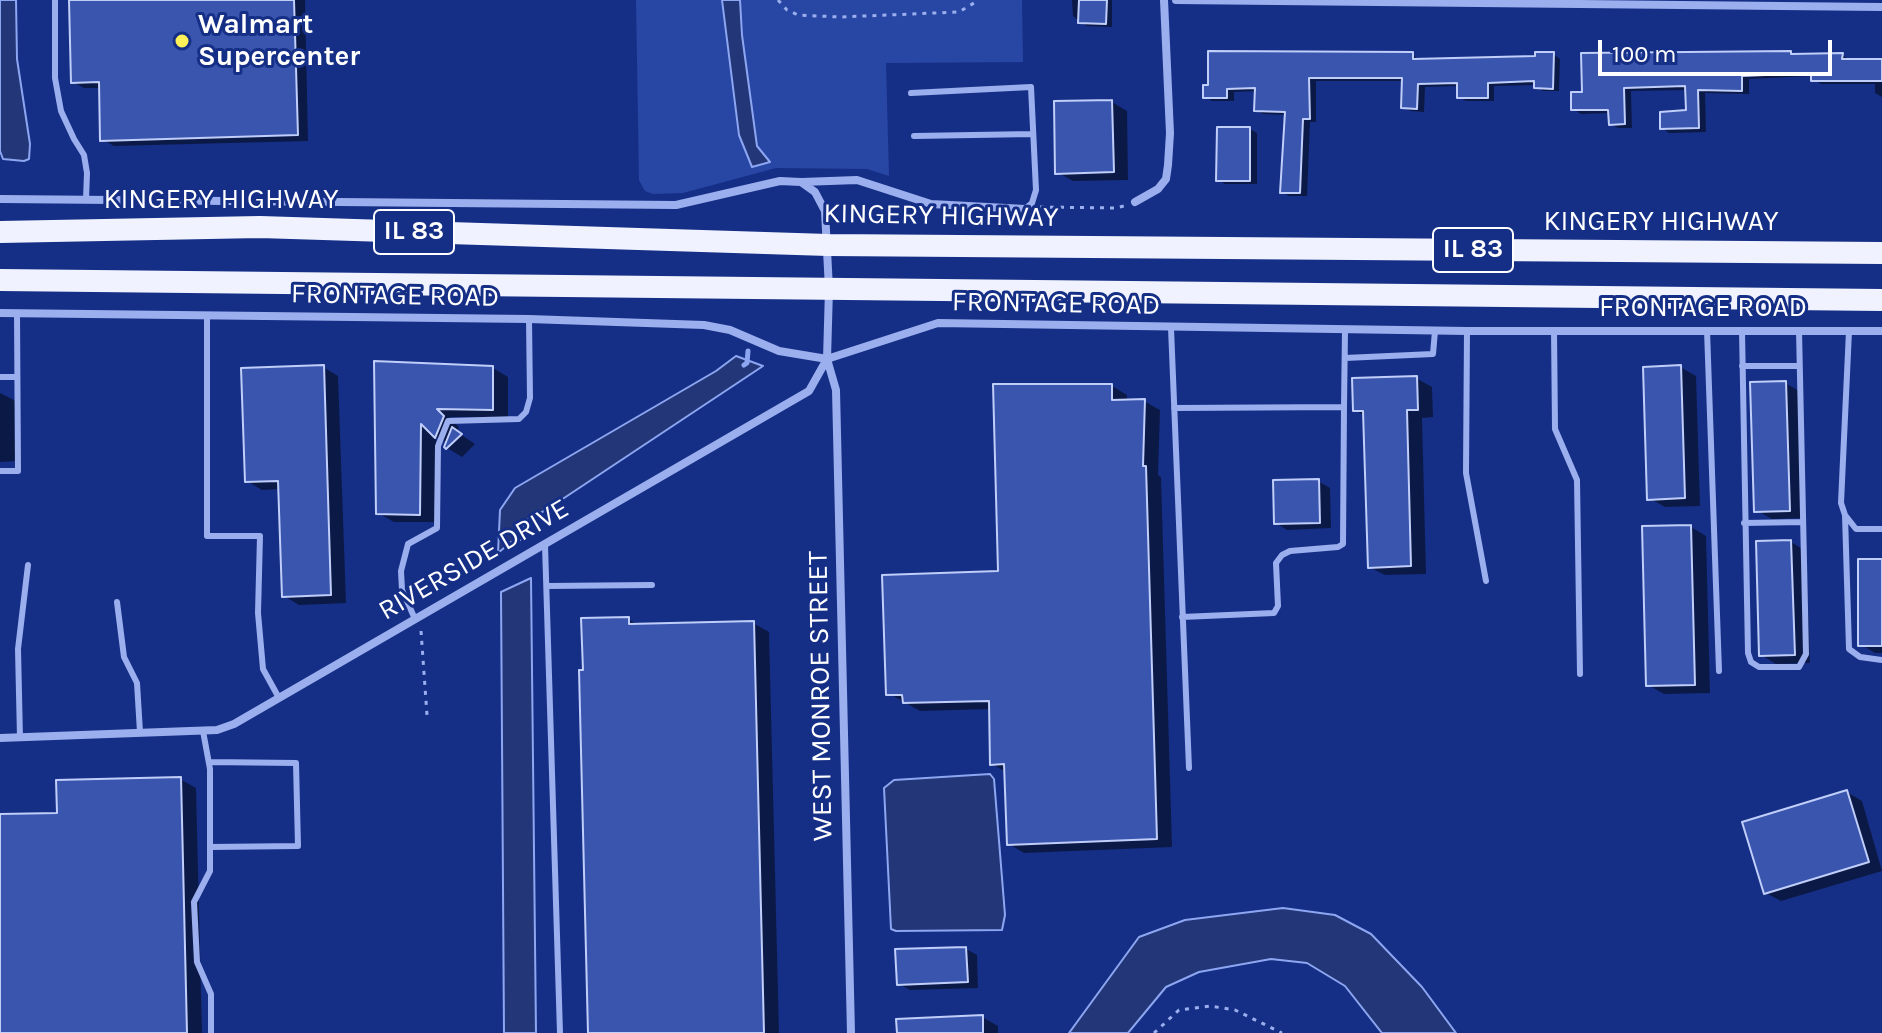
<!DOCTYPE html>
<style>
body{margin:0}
#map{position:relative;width:1882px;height:1033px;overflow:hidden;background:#162f86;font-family:Karla,sans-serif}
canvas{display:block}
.scale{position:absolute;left:1598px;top:40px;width:234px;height:36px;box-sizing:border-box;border:4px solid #fff;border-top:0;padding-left:10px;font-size:24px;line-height:28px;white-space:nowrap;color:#fff;-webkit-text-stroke:6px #162f86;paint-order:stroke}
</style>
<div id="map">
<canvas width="1882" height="1033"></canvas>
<div class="scale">100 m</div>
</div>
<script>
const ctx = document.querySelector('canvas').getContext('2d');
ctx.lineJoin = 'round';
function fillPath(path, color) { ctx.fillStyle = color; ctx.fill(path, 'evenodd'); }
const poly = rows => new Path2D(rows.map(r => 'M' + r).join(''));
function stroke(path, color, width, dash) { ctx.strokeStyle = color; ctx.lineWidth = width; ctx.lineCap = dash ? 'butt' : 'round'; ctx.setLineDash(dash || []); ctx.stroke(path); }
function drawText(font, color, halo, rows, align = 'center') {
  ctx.font = font + ' Karla,sans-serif'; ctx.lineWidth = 6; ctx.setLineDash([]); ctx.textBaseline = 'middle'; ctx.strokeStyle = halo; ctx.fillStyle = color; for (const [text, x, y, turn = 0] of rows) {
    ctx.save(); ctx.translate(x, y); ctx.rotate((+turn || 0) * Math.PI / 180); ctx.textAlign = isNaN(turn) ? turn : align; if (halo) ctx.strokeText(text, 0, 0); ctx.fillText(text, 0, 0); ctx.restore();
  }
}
const green = poly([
 [636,0,1022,0,1023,62,886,63,889,176,867,169,776,168,683,193,653,194,645,191,639,180]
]);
const water = poly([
 [0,0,16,0,17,59,30,144,29,159,24,161,3,159,0,151,0,0],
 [722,0,740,0,742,35,757,146,770,162,752,167,739,135,722,0],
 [736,356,763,366,546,510,524,521,525,539,511,542,498,553,500,510,515,488,716,371,736,356],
 [531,578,536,1033,504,1033,501,592,531,578],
 [990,774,994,779,1005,915,1002,930,896,931,891,929,884,788,894,780,990,774],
 [1283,908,1335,915,1371,934,1422,987,1456,1033,1382,1033,1345,986,1307,963,1271,959,1199,972,1166,987,1128,1033,1069,1033,1139,937,1185,920,1283,908]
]);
const shadow = poly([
 [71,0,305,0,308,141,114,146,102,139,101,88,84,88,73,82],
 [1072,0,1112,0,1112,27,1087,26,1080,22,1073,16],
 [1790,53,1794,56,1842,55,1850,60,1876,61,1876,58,1882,58,1882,97,1875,93,1875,84,1821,84,1813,79,1813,76,1749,79,1749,94,1705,93,1706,132,1669,133,1662,128,1688,112,1687,90,1631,91,1632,128,1618,128,1611,124,1610,113,1581,114,1573,109,1573,94],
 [1412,54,1420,61,1537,58,1553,54,1560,59,1559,91,1543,91,1536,85,1494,86,1494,101,1466,101,1459,97,1459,86,1425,87,1424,112,1411,111,1403,107,1404,81,1316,81,1316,122,1310,122,1307,196,1289,196,1282,192,1287,115,1263,114,1256,110,1257,91,1234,92,1234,101,1212,101,1205,97,1205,87],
 [1112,102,1127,111,1128,180,1073,181,1057,172],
 [1250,129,1257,133,1257,184,1225,184,1218,180],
 [376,363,493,368,508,377,508,417,449,417,459,427,457,432,475,444,462,457,447,448,448,443,436,437,435,522,394,522,378,513],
 [323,367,338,376,346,603,299,605,284,596,280,489,262,490,247,481],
 [1680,367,1696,376,1700,506,1665,507,1649,498],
 [1416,378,1432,387,1433,417,1422,418,1426,574,1385,575,1369,567,1365,416,1355,410],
 [1785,383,1801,392,1805,518,1772,519,1756,510],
 [1112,386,1127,395,1127,401,1144,401,1160,410,1158,475,1161,477,1172,847,1024,853,1009,844,1006,772,992,764,991,709,920,711,888,693,1000,573],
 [0,393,18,402,19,461,0,462],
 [1318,481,1330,488,1331,528,1287,530,1276,523],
 [1691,527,1706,536,1710,693,1664,694,1648,685],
 [1791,542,1806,551,1810,663,1776,664,1761,655],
 [1882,561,1882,653,1875,653,1860,644],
 [628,619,640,626,753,623,769,632,779,1033,590,1033],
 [180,779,196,788,202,1033,0,1033,0,816,59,815],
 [1847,792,1862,801,1882,871,1781,901,1766,893],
 [966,949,977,955,978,988,910,990,899,984],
 [982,1017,998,1026,998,1033,899,1033]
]);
const stream = poly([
 [744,365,747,363,748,351]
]);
const building = poly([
 [69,0,294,0,298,135,100,141,99,82,71,83,69,0],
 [1079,0,1107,0,1106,24,1078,23,1079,0],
 [1208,51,1413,52,1413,59,1535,56,1535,52,1554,52,1553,89,1534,88,1534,81,1488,83,1488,98,1457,98,1457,83,1418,84,1417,109,1401,108,1402,78,1309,78,1310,119,1303,119,1300,193,1280,193,1285,112,1254,111,1255,88,1227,89,1227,98,1203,98,1203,85,1208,85,1208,51],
 [1791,51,1791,54,1843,53,1842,59,1882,59,1882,81,1811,81,1811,73,1742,76,1742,91,1698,90,1699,128,1660,129,1660,112,1686,110,1685,86,1624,88,1625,124,1609,125,1608,110,1571,110,1571,92,1582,92,1581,53,1791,51],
 [1112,100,1114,172,1055,174,1054,101,1112,100],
 [1217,127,1250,127,1250,181,1216,181,1217,127],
 [374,361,493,366,493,410,437,409,444,416,435,438,421,424,420,515,376,514,374,361],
 [324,365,331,595,282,597,278,481,245,482,241,368,324,365],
 [1681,365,1685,498,1647,500,1643,367,1681,365],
 [1417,376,1418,410,1407,410,1411,566,1368,568,1363,411,1353,411,1352,378,1417,376],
 [1786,381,1790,511,1754,512,1750,382,1786,381],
 [993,384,1112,384,1112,400,1145,399,1143,466,1146,466,1157,839,1007,845,1004,764,990,765,989,701,903,703,902,695,886,695,882,575,998,571,993,384],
 [452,427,462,434,446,449,444,447,452,427],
 [1319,479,1320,523,1274,524,1273,480,1319,479],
 [1691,525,1695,685,1646,686,1642,526,1691,525],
 [1791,540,1795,655,1759,656,1756,541,1791,540],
 [1858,559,1882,559,1882,646,1858,646,1858,559],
 [629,617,629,624,754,621,764,1033,588,1033,579,670,583,670,581,618,629,617],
 [181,777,187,1033,0,1033,0,814,57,813,56,780,181,777],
 [1847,790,1869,862,1764,894,1742,822,1847,790],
 [966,947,968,982,897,985,895,949,966,947],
 [983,1015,983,1033,897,1033,896,1019,983,1015]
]);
const path = poly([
 [778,0,787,10,798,15,840,17,959,12,979,0],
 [1040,207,1116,208,1124,206],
 [421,631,427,715],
 [1154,1033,1179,1010,1210,1006,1235,1010,1282,1033]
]);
const service = poly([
 [55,0,55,78,61,111,74,139,84,155,87,173,86,199],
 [911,93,1031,87,1036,190,1032,203,1025,209],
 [914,136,1033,134],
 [207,316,207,536,260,536,258,613,263,669,279,698],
 [1171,328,1189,768],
 [1554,330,1555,429,1577,480,1580,674],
 [1707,330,1719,671],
 [1467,331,1466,473,1486,581],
 [1742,331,1748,653,1751,662,1759,667,1799,667,1806,654,1799,330],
 [1849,331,1841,503,1845,515,1849,649,1860,657,1882,660],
 [1345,358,1433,354,1435,331],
 [1742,366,1799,366],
 [0,377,17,377],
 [1174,408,1344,407,1345,330],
 [0,471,18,471,17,313],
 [1845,515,1856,529,1882,529],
 [1744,523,1803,522],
 [545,545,560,1033],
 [547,586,652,585],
 [117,602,124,657,137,683,140,732],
 [1182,617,1274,613,1278,606,1276,563,1282,555,1290,551,1338,547,1343,544,1344,406],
 [415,619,402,590,401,571,408,544,437,528,438,446,448,421,519,419,526,412,530,398,529,319],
 [203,731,210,769,210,871,194,902,197,962,211,994,211,1033],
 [20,738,18,649,28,565],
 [209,762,296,763,298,846,210,847]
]);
const minor = poly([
 [1176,0,1882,7],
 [802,182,857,180,931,204,1025,209],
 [0,199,676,205,780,181,801,182,815,192,825,211,829,289,827,359,809,391,234,724,217,730,0,738],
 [1135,202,1158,189,1166,179,1168,165,1170,133,1164,0],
 [0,313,529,319,704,325,730,330,779,351,827,359,938,323,1467,331,1882,331],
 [827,359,836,390,851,1033]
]);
const trunk = poly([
 [0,232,260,227,828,245,1882,253],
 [0,280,1882,300]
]);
const markers = [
 [182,41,8,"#fff157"]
];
const shields = [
 [414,232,80],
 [1473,250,80]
];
const shieldNames = [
 ["IL 83",414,232],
 ["IL 83",1473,250]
];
const poiNames = [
 ["Walmart",198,25],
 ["Supercenter",198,57]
];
const streetNames = [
 ["KINGERY HIGHWAY",221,200],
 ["KINGERY HIGHWAY",941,216,1],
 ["KINGERY HIGHWAY",1661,222],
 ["FRONTAGE ROAD",395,296,1],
 ["FRONTAGE ROAD",1056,304,1],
 ["FRONTAGE ROAD",1703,308],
 ["RIVERSIDE DRIVE",474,560,-30],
 ["WEST MONROE STREET",821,696,-91]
];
fillPath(green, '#2846a4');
fillPath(water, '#233677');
stroke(water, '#8da6f1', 2);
fillPath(shadow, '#0007');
stroke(stream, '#8da6f1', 5);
fillPath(building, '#3a55ae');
stroke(building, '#c0cefa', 2);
stroke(path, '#9bafee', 3, [4, 6]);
stroke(service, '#9bafee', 6);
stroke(minor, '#9bafee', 8);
stroke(trunk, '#f0f3ff', 22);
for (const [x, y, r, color] of markers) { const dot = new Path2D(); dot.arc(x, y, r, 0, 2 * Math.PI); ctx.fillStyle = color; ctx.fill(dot); stroke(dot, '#162f86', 3); }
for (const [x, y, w] of shields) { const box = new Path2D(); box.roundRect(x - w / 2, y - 22, w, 44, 6); ctx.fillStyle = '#162f86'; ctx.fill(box); stroke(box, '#fff', 2); }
drawText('bold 26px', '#fff', null, shieldNames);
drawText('bold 28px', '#fff', '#162f86', poiNames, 'left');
drawText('28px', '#fff', '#162f86', streetNames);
</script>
